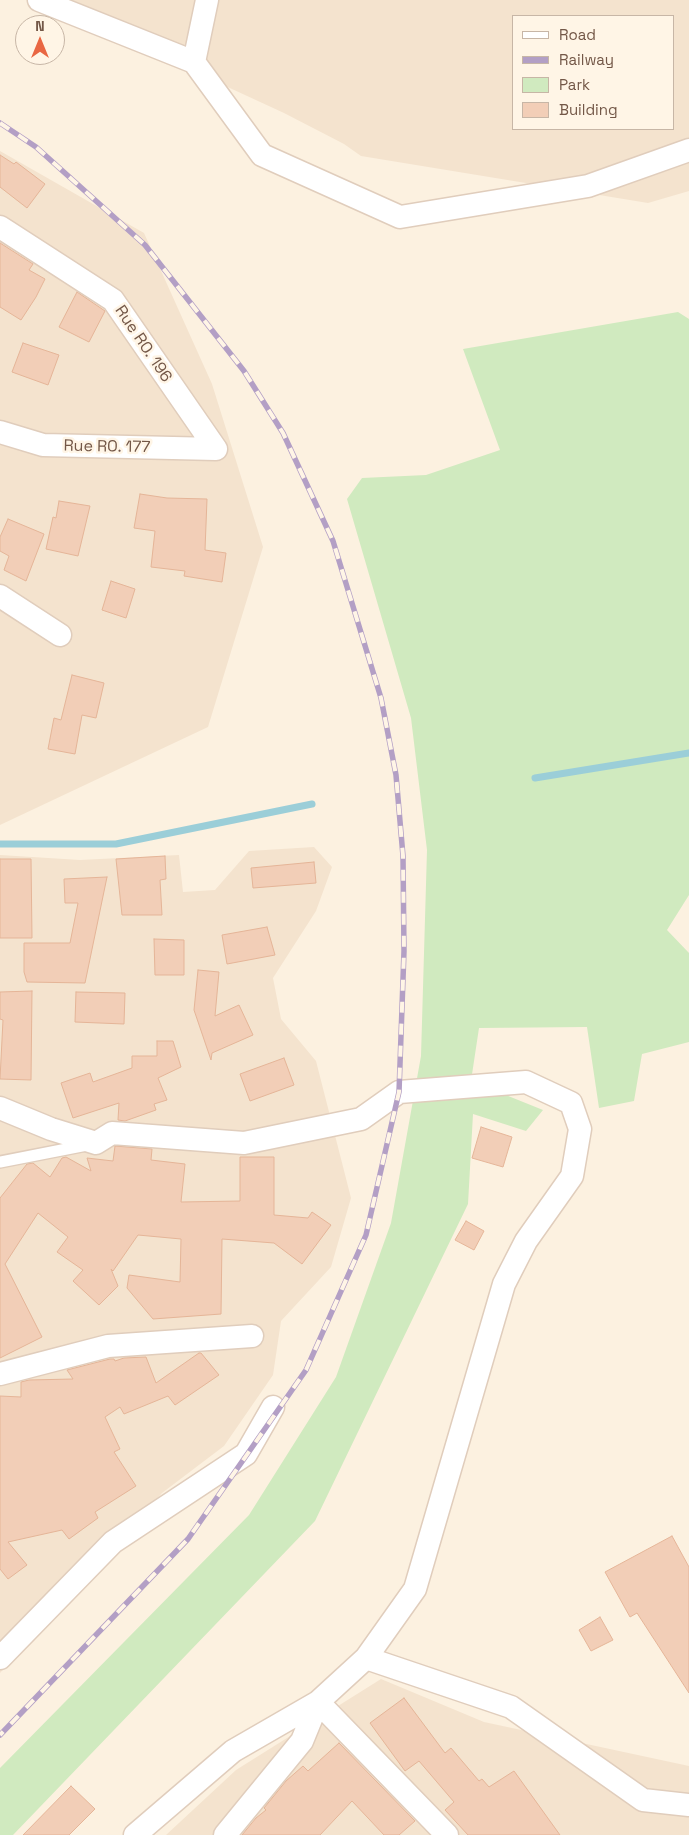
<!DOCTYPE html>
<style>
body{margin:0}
#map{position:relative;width:689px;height:1835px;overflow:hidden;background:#fcf1e0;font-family:"Space Grotesk",sans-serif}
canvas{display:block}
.legend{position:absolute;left:512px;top:15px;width:162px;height:115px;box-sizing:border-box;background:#fff5e6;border:1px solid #c7b6a6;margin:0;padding:6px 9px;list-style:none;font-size:15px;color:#735747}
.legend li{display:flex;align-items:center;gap:10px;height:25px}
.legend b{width:25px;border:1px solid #c7b6a6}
.north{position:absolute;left:15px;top:15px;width:50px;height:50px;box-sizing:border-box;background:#fff5e6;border:1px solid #c7b6a6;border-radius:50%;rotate:0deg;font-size:14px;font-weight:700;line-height:20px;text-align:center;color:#735747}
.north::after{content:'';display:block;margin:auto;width:18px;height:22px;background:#e96743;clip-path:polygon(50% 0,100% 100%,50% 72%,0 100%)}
</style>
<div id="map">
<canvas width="689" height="1835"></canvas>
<ul class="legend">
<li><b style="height:6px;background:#fff"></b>Road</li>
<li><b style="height:6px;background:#b39fc5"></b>Railway</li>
<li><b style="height:14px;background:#d0eabf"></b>Park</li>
<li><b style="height:14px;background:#f2ceb7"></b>Building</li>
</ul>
<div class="north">N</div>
</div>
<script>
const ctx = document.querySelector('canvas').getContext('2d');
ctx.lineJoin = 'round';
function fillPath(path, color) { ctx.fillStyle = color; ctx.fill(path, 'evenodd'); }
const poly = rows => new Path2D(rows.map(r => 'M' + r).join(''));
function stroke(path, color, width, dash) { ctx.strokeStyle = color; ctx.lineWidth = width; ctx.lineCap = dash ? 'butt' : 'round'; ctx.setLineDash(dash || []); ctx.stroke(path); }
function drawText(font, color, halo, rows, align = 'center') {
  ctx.font = font + ' "Space Grotesk",sans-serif'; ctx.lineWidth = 5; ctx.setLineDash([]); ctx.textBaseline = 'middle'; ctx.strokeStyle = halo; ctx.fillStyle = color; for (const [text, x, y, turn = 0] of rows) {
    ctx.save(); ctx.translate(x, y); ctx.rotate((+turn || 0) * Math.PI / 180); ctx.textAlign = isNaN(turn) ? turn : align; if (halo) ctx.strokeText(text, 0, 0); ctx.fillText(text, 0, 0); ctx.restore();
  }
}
const residential = poly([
 [39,0,689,0,689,191,648,203,361,156,344,144,284,113],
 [513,16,673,16,673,129,513,129],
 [0,151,144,233,212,384,263,547,208,727,0,825],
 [314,847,332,867,316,911,273,978,281,1019,316,1061,351,1198,331,1267,281,1321,273,1375,224,1446,162,1493,0,1673,0,855,80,860,179,855,183,892,215,890,249,851],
 [381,1679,484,1722,689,1766,689,1835,166,1835,236,1770]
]);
const green = poly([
 [678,312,689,319,689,895,667,930,689,953,689,1042,642,1054,634,1101,599,1108,587,1027,479,1028,471,1081,543,1110,526,1131,473,1114,468,1204,315,1521,13,1835,0,1835,0,1768,249,1515,336,1377,391,1223,421,1056,427,850,411,718,347,499,362,478,426,475,500,450,463,349]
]);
const stream = poly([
 [535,778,689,753],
 [0,844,116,844,312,804]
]);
const building = poly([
 [0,155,14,164,16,162,45,184,27,208,0,187,0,155],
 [0,243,33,264,29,270,45,279,36,297,21,320,0,307,0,243],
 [77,292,105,311,89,342,59,327,77,292],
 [23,343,59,355,48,385,12,372,23,343],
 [140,494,167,498,207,499,205,550,226,553,222,582,184,576,185,571,151,567,155,531,134,528,140,494],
 [59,501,90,506,78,556,46,549,53,517,56,518,59,501],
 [8,519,44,534,26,581,4,570,9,556,0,551,0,537,8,519],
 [111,581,135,589,126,618,102,610,111,581],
 [72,675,104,683,96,718,82,715,75,754,48,749,54,718,61,720,72,675],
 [165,856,166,879,160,880,162,915,122,915,116,859,165,856],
 [0,859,31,859,32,938,0,938,0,859],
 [314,862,316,883,253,888,251,868,314,862],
 [107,877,85,983,27,982,24,972,24,943,70,943,78,903,65,903,64,879,107,877],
 [267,927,275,955,227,964,222,935,267,927],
 [154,939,184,940,184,975,155,975,154,939],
 [198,970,219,972,215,1016,239,1005,253,1035,212,1053,211,1060,194,1010,198,970],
 [32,991,31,1080,0,1079,3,1020,0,1019,0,992,32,991],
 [76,992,125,993,124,1024,75,1022,76,992],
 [157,1041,173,1041,181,1067,158,1078,167,1100,154,1104,156,1110,125,1121,118,1120,119,1103,73,1118,61,1083,90,1073,93,1082,132,1068,132,1056,157,1056,157,1041],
 [284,1058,294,1085,250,1101,240,1074,284,1058],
 [481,1127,512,1137,503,1167,472,1158,481,1127],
 [115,1146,152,1149,151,1160,185,1164,181,1202,240,1201,240,1157,274,1157,274,1215,308,1218,312,1212,331,1225,302,1264,274,1243,222,1239,221,1314,153,1319,127,1288,129,1275,180,1282,181,1239,138,1235,113,1271,111,1269,118,1286,99,1305,73,1281,83,1270,57,1252,68,1237,38,1213,5,1264,42,1337,0,1358,0,1198,27,1164,33,1163,50,1177,62,1158,66,1157,91,1171,87,1158,113,1161,115,1146],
 [466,1221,484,1231,474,1250,455,1240,466,1221],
 [199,1353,201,1353,219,1375,175,1405,168,1396,124,1414,120,1407,105,1417,120,1449,114,1452,136,1486,95,1512,98,1518,69,1539,62,1530,8,1542,27,1565,8,1579,0,1569,0,1396,21,1397,21,1382,29,1380,73,1379,67,1370,110,1359,114,1359,115,1361,124,1358,146,1357,156,1383,199,1353],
 [672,1536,689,1567,689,1693,637,1613,630,1617,605,1572,672,1536],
 [600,1617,613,1640,591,1651,579,1630,600,1617],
 [404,1698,445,1753,451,1748,479,1781,482,1779,489,1787,514,1771,560,1835,468,1835,445,1810,454,1802,419,1761,405,1771,370,1723,404,1698],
 [339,1743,415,1821,399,1835,384,1835,352,1801,320,1835,242,1835,256,1818,266,1810,264,1808,286,1781,303,1766,308,1771,339,1743],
 [71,1786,95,1809,69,1835,23,1835,71,1786]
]);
const lane = poly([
 [0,1162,87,1145]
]);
const street = poly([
 [39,0,194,62,262,155,400,217,588,186,689,150],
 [194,62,207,0],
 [0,227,113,300,216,449],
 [0,432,43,445,216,449],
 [0,596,60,635],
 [0,1108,51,1129,96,1143,112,1133,244,1143,361,1119,399,1092,526,1082,571,1103,580,1129,572,1176,526,1241,504,1284,415,1589,366,1658,318,1702,233,1751,135,1835],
 [0,1374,108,1346,252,1336],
 [0,1658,113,1542,246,1454,273,1407],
 [366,1658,511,1707,643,1800,689,1805],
 [225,1835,302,1741,318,1702,447,1835]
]);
const rail = poly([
 [0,123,36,147,145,245,244,371,283,433,333,541,381,698,396,775,403,856,404,951,399,1092,366,1235,306,1370,188,1539,0,1735]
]);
const streetNames = [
 ["Rue RO. 196",143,344,56],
 ["Rue RO. 177",107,447,1]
];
fillPath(residential, '#f4e3ce');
fillPath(green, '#d0eabf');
stroke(stream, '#9bced8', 7);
fillPath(building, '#f2ceb7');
stroke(building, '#e5b598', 1);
stroke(lane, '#e0cdbc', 14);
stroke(street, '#e0cdbc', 25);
stroke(lane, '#fff', 11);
stroke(street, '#fff', 22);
stroke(rail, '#b39fc5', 5.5);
stroke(rail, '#fff5e6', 4, [11]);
drawText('16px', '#735747', '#fff5e6', streetNames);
</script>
